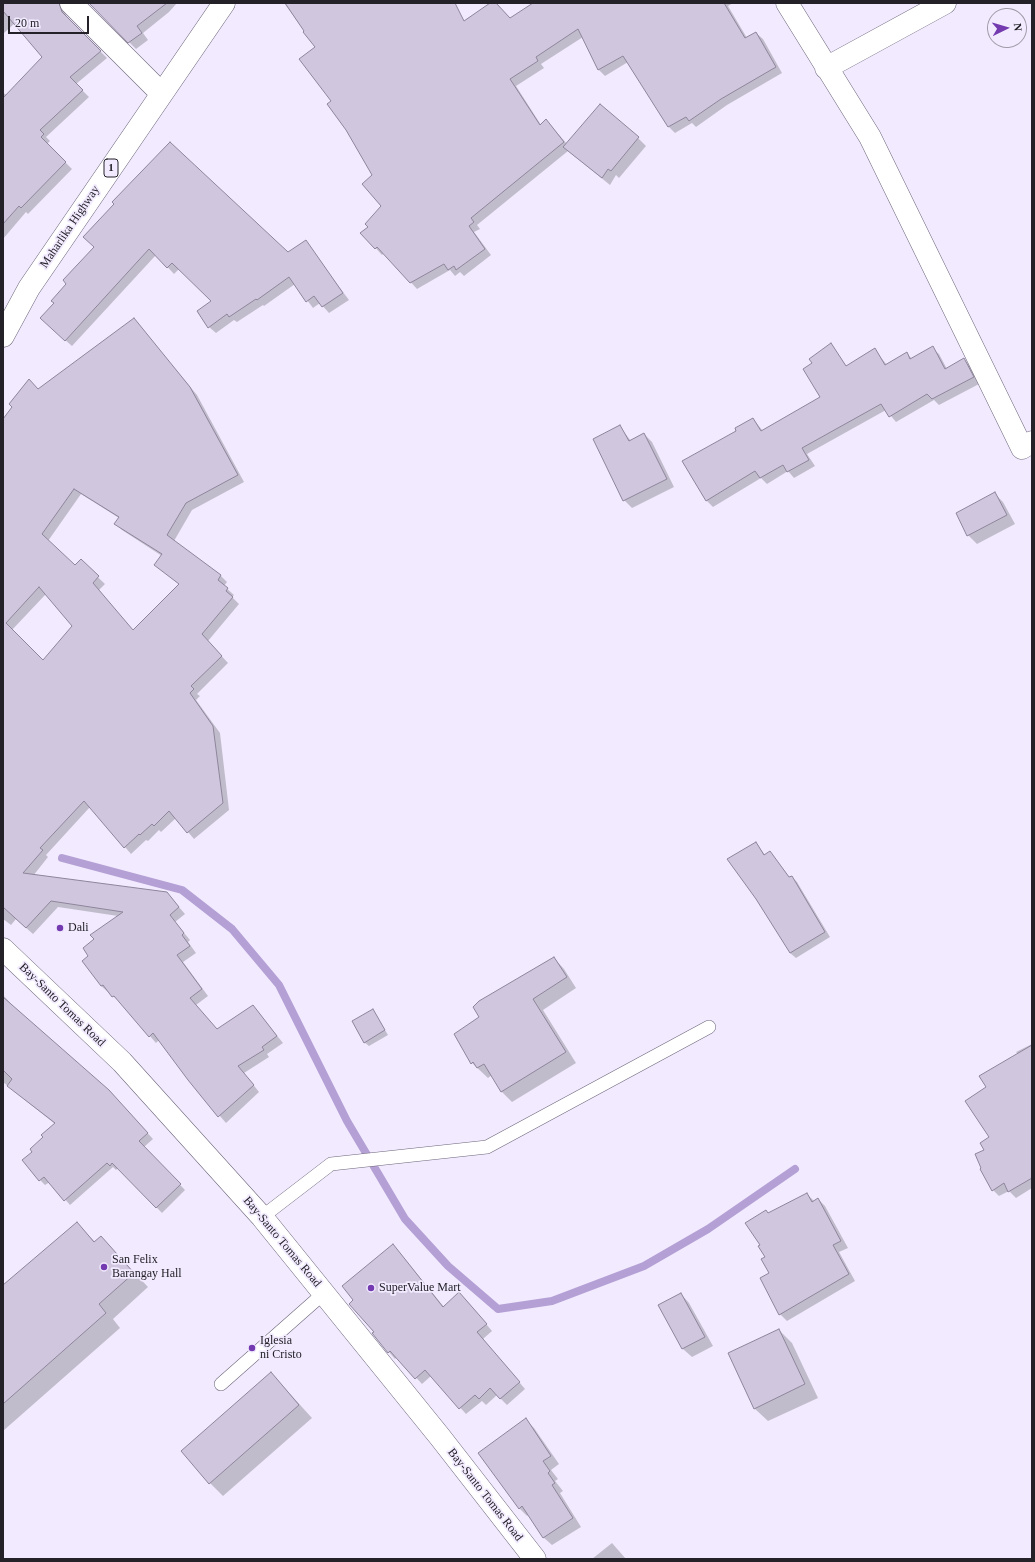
<!DOCTYPE html>
<style>
body{margin:0}
#map{position:relative;width:1035px;height:1562px;overflow:hidden;background:#f2ebff;font-family:"Times New Roman",serif}
canvas{display:block}
.frame{position:absolute;inset:0;border:4px solid #242129;pointer-events:none}
.north{position:absolute;left:987px;top:8px;width:40px;height:40px;box-sizing:border-box;background:#f2ebff;border:1px solid #a09aa9;border-radius:50%;rotate:85deg;font-size:11px;font-weight:700;line-height:16px;text-align:center;color:#242129}
.north::after{content:'';display:block;margin:auto;width:14px;height:18px;background:#743bb1;clip-path:polygon(50% 0,100% 100%,50% 72%,0 100%)}
.scale{position:absolute;left:8px;top:16px;width:81px;height:18px;box-sizing:border-box;border:2px solid #242129;border-top:0;padding-left:5px;font-size:12px;line-height:14px;white-space:nowrap;color:#242129;-webkit-text-stroke:3px #f2ebff;paint-order:stroke}
</style>
<div id="map">
<canvas width="1035" height="1562"></canvas>
<div class="frame"></div>
<div class="north">N</div>
<div class="scale">20 m</div>
</div>
<script>
const ctx = document.querySelector('canvas').getContext('2d');
ctx.lineJoin = 'round';
function fillPath(path, color) { ctx.fillStyle = color; ctx.fill(path, 'evenodd'); }
const poly = rows => new Path2D(rows.map(r => 'M' + r).join(''));
function stroke(path, color, width, dash) { ctx.strokeStyle = color; ctx.lineWidth = width; ctx.lineCap = dash ? 'butt' : 'round'; ctx.setLineDash(dash || []); ctx.stroke(path); }
function drawText(font, color, halo, rows, align = 'center') {
  ctx.font = font + ' "Times New Roman",serif'; ctx.lineWidth = 3.5; ctx.setLineDash([]); ctx.textBaseline = 'middle'; ctx.strokeStyle = halo; ctx.fillStyle = color; for (const [text, x, y, turn = 0] of rows) {
    ctx.save(); ctx.translate(x, y); ctx.rotate((+turn || 0) * Math.PI / 180); ctx.textAlign = isNaN(turn) ? turn : align; if (halo) ctx.strokeText(text, 0, 0); ctx.fillText(text, 0, 0); ctx.restore();
  }
}
const shadow = poly([
 [3,3,67,3,65,13,68,19,107,58,76,84,89,97,46,137,50,141,47,144,72,169,28,214,26,212,3,239,3,93,7,95,43,57,15,23,3,34],
 [90,3,177,3,169,12,143,33,148,40,136,49],
 [284,3,440,3,379,80,491,3,496,3,511,19,535,3,733,3,728,6,747,38,756,33,763,39,782,73,727,105,696,127,692,123,675,133,668,126,628,62,605,76,598,69,583,37,541,64,544,68,516,86,541,125,546,120,567,144,638,138,646,146,619,178,616,175,610,185,568,151,477,225,480,229,474,232,491,255,464,276,460,272,455,276,450,270,417,289,384,253,382,255,362,233,370,227,383,206,373,175,332,101,316,47],
 [85,237,288,253,305,242,349,300,329,313,320,303,313,308,295,284,264,306,263,305,237,322,234,320,216,333,209,327,213,301,179,269,174,274,156,255,72,346,48,325,55,304,95,247],
 [134,320,197,395,244,482,192,510,174,541,221,576,227,582,224,586,234,595,232,597,239,604,208,641,228,663,197,694,200,696,196,700,220,733,229,810,194,839,176,818,161,832,159,830,148,841,146,840,131,854,90,807,46,855,48,857,33,876,167,893,185,914,175,922,190,940,188,942,196,953,183,962,208,996,196,1005,217,1030,253,1006,283,1043,267,1054,269,1057,244,1073,259,1092,226,1123,189,1080,159,1040,156,1043,120,1002,101,986,89,956,118,916,58,907,33,934,16,919,11,925,3,919,3,420,38,390],
 [81,494,119,518,116,524,122,530,162,556,155,565,180,585,133,631,99,590,105,584,81,561,75,567,48,541],
 [46,594,73,626,43,662,11,631],
 [831,345,847,367,875,350,887,365,907,353,912,359,932,348,939,354,947,369,964,360,970,366,979,384,939,405,934,400,896,422,886,410,807,454,815,466,794,478,788,471,767,484,761,478,713,507,707,501,683,462,738,432,753,419,763,431,822,397,813,364],
 [620,427,631,441,644,434,652,442,674,487,632,508,624,500],
 [995,494,1003,502,1015,524,977,544,968,535],
 [756,843,765,855,770,852,790,878,792,877,797,882,830,937,796,958,790,953],
 [554,958,564,969,576,988,543,1010,576,1063,512,1102,501,1091,492,1075,488,1078,472,1063,480,1017],
 [3,995,13,1006,114,1096,153,1139,144,1147,185,1190,162,1213,118,1168,116,1170,113,1167,70,1205,50,1182,45,1185,40,1180,34,1152,55,1124,3,1082],
 [373,1010,388,1035,369,1046,364,1042],
 [1032,1044,1032,1188,1016,1198,1009,1191,999,1196,993,1190,986,1150,991,1137,988,1088,1018,1054,1016,1052],
 [807,1194,814,1201,818,1199,825,1206,848,1248,839,1252,855,1281,787,1321,780,1314,766,1258,769,1214],
 [77,1223,95,1242,101,1237,148,1287,113,1319,120,1328,3,1431,3,1287],
 [399,1252,444,1307,466,1300,492,1331,483,1339,525,1389,507,1405,497,1395,486,1405,482,1401,466,1414,431,1376,422,1384,397,1357,395,1359,389,1352,374,1333],
 [681,1294,689,1303,713,1346,692,1357,683,1349,659,1305],
 [779,1330,792,1343,818,1398,768,1421,754,1408],
 [271,1373,312,1418,223,1496,210,1483],
 [526,1420,534,1428,559,1464,551,1470,558,1479,555,1481,563,1491,560,1493,581,1527,552,1545,543,1537,529,1514,527,1516,519,1508],
 [612,1543,626,1559,592,1559]
]);
const stream = poly([
 [62,858,182,890,232,929,279,985,347,1121,405,1219,448,1266,498,1309,552,1301,644,1266,708,1229,795,1169]
]);
const building = poly([
 [3,3,59,3,62,12,101,51,70,77,83,90,40,130,44,134,41,137,66,162,21,208,19,206,3,224,3,98,42,57,3,11,3,3],
 [89,3,167,3,137,26,142,33,128,43,89,3],
 [285,3,455,3,464,21,490,3,496,3,510,18,533,3,724,3,745,38,756,32,776,67,721,99,689,121,686,117,668,127,623,56,598,70,578,29,536,57,538,61,510,79,540,125,546,119,564,142,471,218,474,222,469,226,485,249,456,270,454,266,448,270,444,264,410,283,377,247,375,249,360,233,368,227,365,224,381,206,362,184,372,175,346,130,327,104,331,101,299,59,315,47,303,32,304,31,285,3],
 [600,104,639,137,611,171,608,169,602,178,563,147,600,104],
 [170,142,288,252,306,240,343,293,322,307,314,296,306,302,289,277,257,300,256,299,229,317,227,314,208,328,197,311,211,301,172,263,167,268,149,249,65,341,40,318,54,303,51,301,66,284,63,280,94,247,83,237,114,204,112,202,170,142],
 [134,318,190,387,238,475,186,503,167,535,221,575,218,580,228,588,226,591,233,597,202,634,222,656,191,686,194,689,190,693,213,726,223,803,187,833,169,811,154,826,152,824,140,835,139,834,124,848,84,801,40,848,43,850,23,873,167,892,179,907,170,915,184,933,182,935,190,946,177,955,202,989,190,998,217,1029,253,1005,277,1036,262,1047,264,1050,238,1066,254,1085,218,1117,188,1080,153,1033,149,1037,114,996,112,997,103,985,101,986,82,961,88,956,83,948,94,939,90,935,123,912,51,901,26,928,3,907,3,419,12,407,9,404,29,379,38,389,134,318],
 [74,489,119,517,114,524,162,554,154,565,179,584,133,630,93,583,99,576,81,559,75,565,42,534,74,489],
 [39,587,72,626,43,660,6,623,39,587],
 [831,343,846,366,875,348,885,365,907,352,910,359,933,346,945,369,964,358,974,377,932,399,927,394,889,417,881,404,802,448,809,460,787,472,783,465,760,478,755,471,706,501,682,461,736,431,735,428,753,418,761,431,820,397,803,369,812,363,809,359,831,343],
 [620,425,629,441,644,433,667,479,623,501,593,439,620,425],
 [995,492,1007,515,967,536,956,513,995,492],
 [756,842,764,855,770,851,789,877,792,876,825,932,790,953,756,899,727,859,756,842],
 [554,957,567,977,533,999,566,1052,501,1092,484,1064,477,1068,473,1062,471,1064,454,1034,479,1017,473,1007,479,1001,554,957],
 [3,997,109,1090,148,1133,139,1141,181,1184,156,1208,112,1163,110,1166,107,1163,64,1201,44,1177,39,1181,22,1160,32,1152,30,1149,43,1137,41,1135,55,1123,7,1086,12,1079,3,1070,3,997],
 [373,1009,385,1030,364,1043,352,1021,373,1009],
 [1032,1045,1032,1178,1008,1192,1004,1183,992,1191,980,1169,981,1168,975,1154,984,1150,980,1143,989,1137,965,1101,986,1087,979,1076,1032,1045],
 [807,1193,812,1202,818,1198,841,1241,833,1245,849,1274,779,1315,760,1278,769,1273,761,1259,765,1257,758,1246,760,1245,745,1223,766,1210,768,1213,807,1193],
 [77,1222,94,1242,101,1236,134,1273,99,1304,106,1313,3,1404,3,1285,77,1222],
 [393,1244,443,1307,459,1292,487,1324,477,1332,520,1382,500,1399,490,1388,479,1399,475,1395,459,1409,425,1370,415,1379,390,1351,388,1353,372,1333,374,1332,349,1304,353,1300,342,1286,393,1244],
 [681,1293,705,1337,682,1349,658,1305,681,1293],
 [779,1329,805,1384,754,1409,728,1353,779,1329],
 [271,1372,299,1405,209,1484,181,1451,271,1372],
 [526,1418,551,1456,543,1461,550,1471,548,1473,555,1483,552,1485,573,1518,543,1538,522,1506,519,1509,478,1453,526,1418]
]);
const service = poly([
 [262,1217,331,1164,487,1147,709,1027],
 [221,1384,324,1293]
]);
const minor = poly([
 [71,3,161,93],
 [787,3,870,137,1022,448,1032,442],
 [826,68,945,3]
]);
const secondary = poly([
 [3,949,122,1062,262,1217,440,1437,535,1559]
]);
const trunk = poly([
 [3,336,29,288,224,3]
]);
const markers = [
 [60,928,4,"#743bb1"],
 [104,1267,4,"#743bb1"],
 [371,1288,4,"#743bb1"],
 [252,1348,4,"#743bb1"]
];
const shields = [
 [111,168,14]
];
const shieldNames = [
 ["1",111,168]
];
const streetNames = [
 ["Maharlika Highway",70,227,-56],
 ["Bay-Santo Tomas Road",62,1005,44],
 ["Bay-Santo Tomas Road",282,1242,50],
 ["Bay-Santo Tomas Road",485,1495,52]
];
const poiNames = [
 ["Dali",68,928],
 ["San Felix",112,1260],
 ["Barangay Hall",112,1274],
 ["SuperValue Mart",379,1288],
 ["Iglesia",260,1341],
 ["ni Cristo",260,1355]
];
fillPath(shadow, '#0003');
stroke(stream, '#b4a0d5', 8);
fillPath(building, '#d0c7df');
stroke(building, '#8d859b', 1);
stroke(service, '#6d657a', 14);
stroke(minor, '#6d657a', 23);
stroke(secondary, '#6d657a', 23);
stroke(trunk, '#6d657a', 23);
stroke(service, '#fff', 13);
stroke(minor, '#fff', 22);
stroke(secondary, '#fff', 22);
stroke(trunk, '#fff', 22);
for (const [x, y, r, color] of markers) { const dot = new Path2D(); dot.arc(x, y, r, 0, 2 * Math.PI); ctx.fillStyle = color; ctx.fill(dot); stroke(dot, '#f2ebff', 1.5); }
for (const [x, y, w] of shields) { const box = new Path2D(); box.roundRect(x - w / 2, y - 9, w, 18, 3); ctx.fillStyle = '#f2ebff'; ctx.fill(box); stroke(box, '#242129', 1); }
drawText('bold 11px', '#242129', null, shieldNames);
drawText('12px', '#242129', '#f2ebff', streetNames);
drawText('12px', '#242129', '#f2ebff', poiNames, 'left');
</script>
